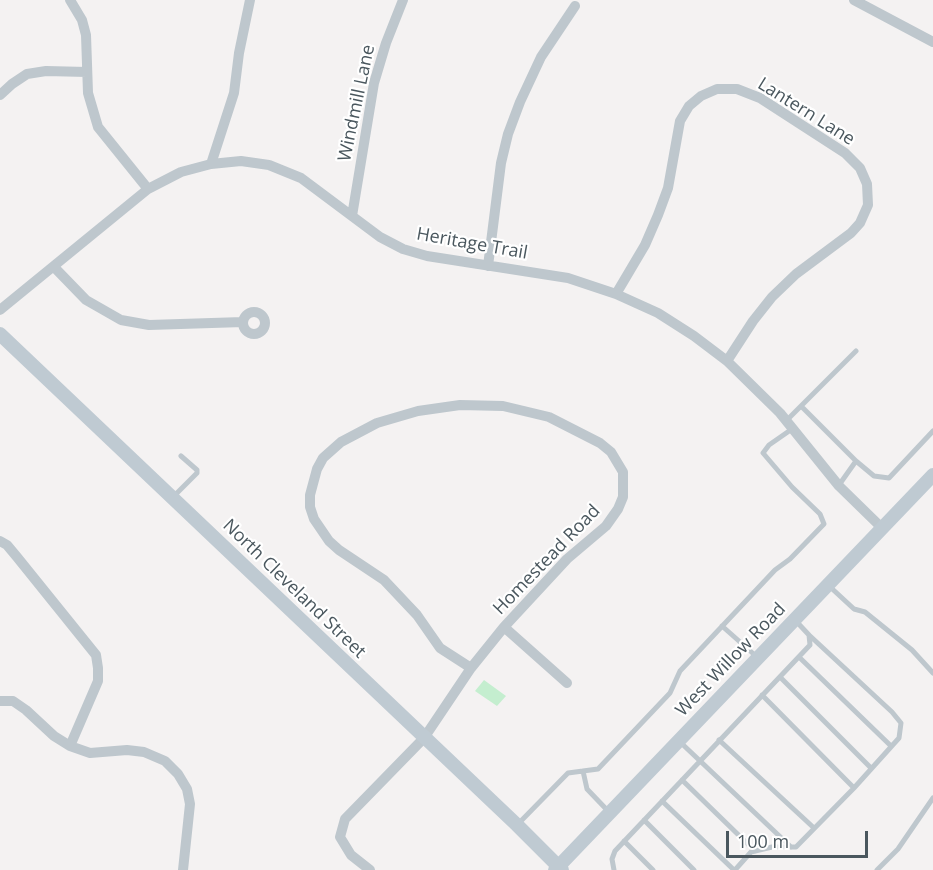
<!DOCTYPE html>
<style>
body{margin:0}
#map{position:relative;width:933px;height:870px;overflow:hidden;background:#f4f2f2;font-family:"Open Sans",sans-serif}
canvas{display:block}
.scale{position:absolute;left:726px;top:831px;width:142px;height:27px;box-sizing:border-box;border:3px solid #4a575e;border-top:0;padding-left:8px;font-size:18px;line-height:21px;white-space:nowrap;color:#4a575e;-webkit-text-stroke:4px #fff;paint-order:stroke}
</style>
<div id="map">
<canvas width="933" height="870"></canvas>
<div class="scale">100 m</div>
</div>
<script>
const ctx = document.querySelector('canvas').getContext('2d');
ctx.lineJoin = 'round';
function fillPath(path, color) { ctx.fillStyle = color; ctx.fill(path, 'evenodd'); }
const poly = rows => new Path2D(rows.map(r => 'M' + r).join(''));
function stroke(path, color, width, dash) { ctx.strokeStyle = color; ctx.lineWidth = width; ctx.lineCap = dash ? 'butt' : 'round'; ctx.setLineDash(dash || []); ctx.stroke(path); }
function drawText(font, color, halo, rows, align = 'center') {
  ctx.font = font + ' "Open Sans",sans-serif'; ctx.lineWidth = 4.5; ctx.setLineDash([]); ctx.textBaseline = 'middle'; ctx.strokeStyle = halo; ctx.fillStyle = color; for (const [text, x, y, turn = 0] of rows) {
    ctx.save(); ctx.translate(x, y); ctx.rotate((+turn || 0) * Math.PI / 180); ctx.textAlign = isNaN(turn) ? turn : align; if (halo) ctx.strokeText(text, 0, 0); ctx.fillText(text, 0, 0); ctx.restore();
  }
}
const green = poly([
 [484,680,506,696,497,706,475,691]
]);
const lane = poly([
 [801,406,856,461,839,485],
 [786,421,856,351],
 [856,461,874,476,889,478,933,431],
 [174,496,197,473,197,470,181,456],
 [828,585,854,609,865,612,912,650,933,673],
 [722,626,757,657],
 [799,657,891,746],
 [780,677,871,768],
 [762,695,854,788],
 [719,740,814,828],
 [679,741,791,847],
 [583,771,587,789,609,812],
 [682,780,755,851],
 [662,801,734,870],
 [644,820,694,870],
 [518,824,568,773,598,769,670,693,680,671,775,570,790,559,824,524,820,514,792,487,763,453,769,445,792,429],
 [624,841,653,870],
 [614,870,612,859,615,851,810,645,809,635,795,620],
 [735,870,751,852,772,847,796,847,854,788,899,738,901,723,892,712,809,635],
 [877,870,898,849,933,798]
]);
const street = poly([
 [70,0,82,20,86,35,88,93,98,127,148,189],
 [854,0,933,42],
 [0,95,12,84,27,74,46,71,87,72],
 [211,164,234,93,239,53,250,0],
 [352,216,374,83,386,43,403,0],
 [488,266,501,163,508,134,520,102,541,57,575,6],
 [54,267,86,300,121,320,149,325,243,322],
 [616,294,645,245,658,215,668,188,680,121,689,106,701,96,717,89,737,89,760,98,845,153,860,168,867,184,868,205,860,223,851,233,796,274,772,297,753,321,727,361],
 [0,310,148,189,181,172,211,164,241,161,269,165,301,178,380,237,403,249,427,256,568,278,616,294,658,313,694,336,727,361,780,413,839,486,882,528],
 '243 323a11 11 0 1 1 22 0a11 11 0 1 1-22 0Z',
 [0,541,7,545,17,557,96,655,98,668,98,681,70,746],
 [504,627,567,683],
 [0,701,13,701,26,710,54,736,70,746,90,753,127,750,144,752,165,761,178,774,187,789,190,804,183,870],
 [370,870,351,855,340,837,345,819,424,738,471,668,504,627,567,559,606,526,618,509,623,497,623,472,611,452,600,443,549,417,503,406,460,405,418,411,377,423,341,442,323,458,317,469,310,495,310,507,314,519,329,541,339,550,384,580,417,615,440,648,471,668]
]);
const secondary = poly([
 [0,334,517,825,562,870],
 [555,870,933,475]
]);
const streetNames = [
 ["Windmill Lane",357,103,-78],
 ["Lantern Lane",806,112,32],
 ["Heritage Trail",472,244,10],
 ["Homestead Road",547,560,-46],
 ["North Cleveland Street",294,589,44],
 ["West Willow Road",731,660,-46]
];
fillPath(green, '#c4eecf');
stroke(lane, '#bec7cd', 5);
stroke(street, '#bec7cd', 10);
stroke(secondary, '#bfcad2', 14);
drawText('18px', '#4a575e', '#fff', streetNames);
</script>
